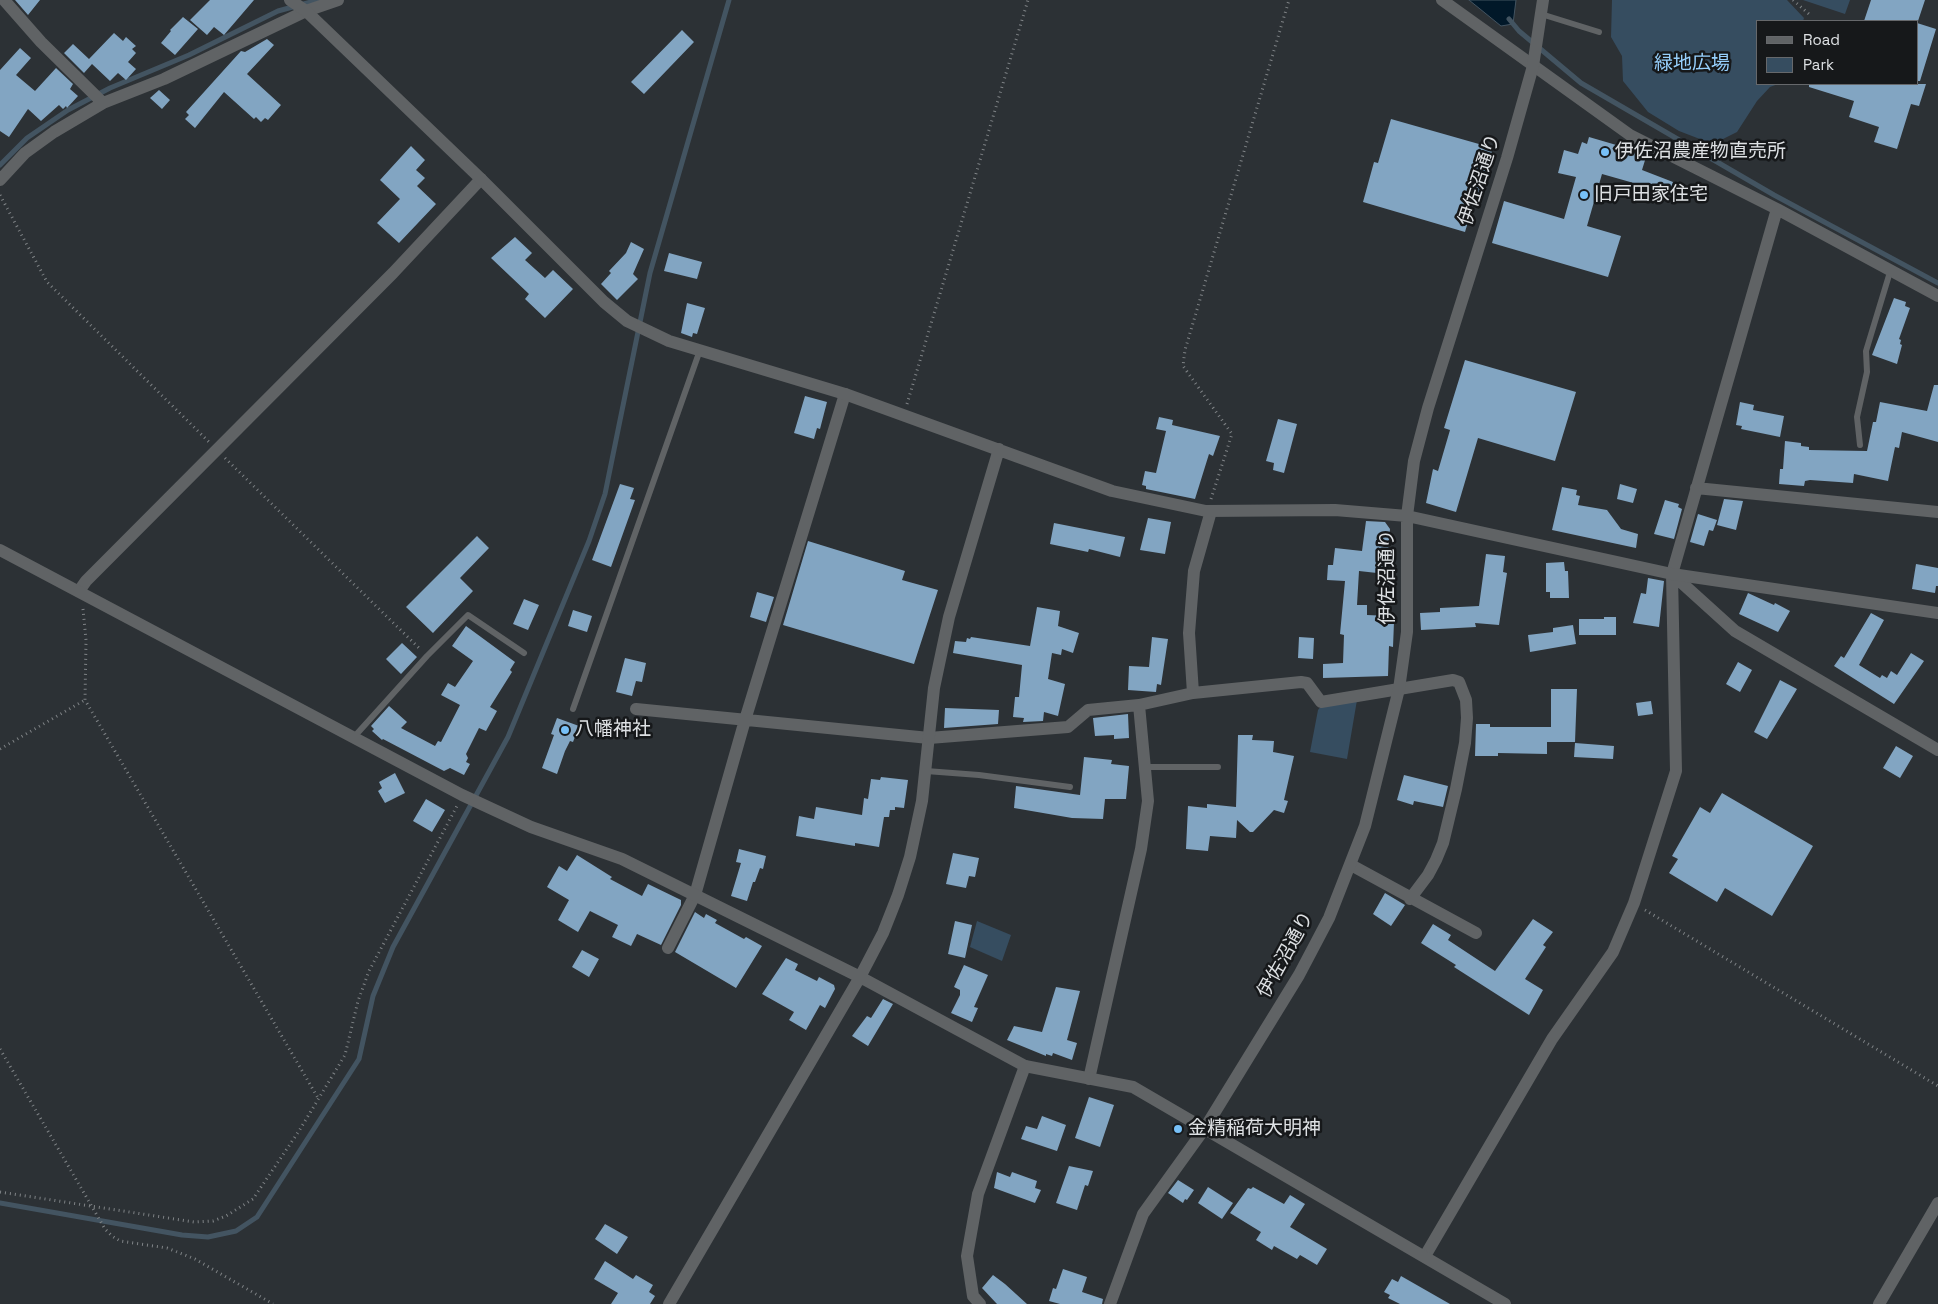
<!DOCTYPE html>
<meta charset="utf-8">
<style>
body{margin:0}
#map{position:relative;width:1938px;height:1304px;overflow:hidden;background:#2c3135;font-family:"Space Grotesk",sans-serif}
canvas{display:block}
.legend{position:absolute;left:1756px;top:20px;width:162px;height:65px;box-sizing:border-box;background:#16181a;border:1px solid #66686b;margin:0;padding:6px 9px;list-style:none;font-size:15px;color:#dee1e4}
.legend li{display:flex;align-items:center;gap:10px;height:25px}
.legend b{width:25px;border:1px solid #66686b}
</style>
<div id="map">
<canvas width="1938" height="1304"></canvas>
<ul class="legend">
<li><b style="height:6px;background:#606365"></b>Road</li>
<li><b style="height:14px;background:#364d60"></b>Park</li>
</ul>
</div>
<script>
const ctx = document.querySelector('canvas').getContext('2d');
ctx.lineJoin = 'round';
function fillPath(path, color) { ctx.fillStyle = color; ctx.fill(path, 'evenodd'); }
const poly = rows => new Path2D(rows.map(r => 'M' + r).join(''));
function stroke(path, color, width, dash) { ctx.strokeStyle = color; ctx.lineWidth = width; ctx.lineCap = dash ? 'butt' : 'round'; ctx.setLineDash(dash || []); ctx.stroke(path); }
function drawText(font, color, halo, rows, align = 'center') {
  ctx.font = font + ' "Space Grotesk","Noto Sans JP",sans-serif'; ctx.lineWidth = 5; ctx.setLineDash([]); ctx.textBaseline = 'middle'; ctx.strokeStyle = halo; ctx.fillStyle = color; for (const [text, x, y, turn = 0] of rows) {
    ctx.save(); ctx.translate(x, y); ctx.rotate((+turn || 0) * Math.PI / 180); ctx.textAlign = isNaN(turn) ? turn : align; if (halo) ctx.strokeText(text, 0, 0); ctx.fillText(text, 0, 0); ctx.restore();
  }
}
const green = poly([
 [1612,0,1787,0,1804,18,1803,21,1757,21,1757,84,1778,84,1770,87,1757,101,1737,132,1721,140,1705,141,1679,131,1648,112,1623,81,1622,56,1611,37],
 [1803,0,1850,0,1845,14],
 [1357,700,1347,759,1310,752,1318,710,1321,706],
 [977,921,1011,935,1002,961,970,947]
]);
const water = poly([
 [1469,0,1516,0,1513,24,1501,26,1469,0]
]);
const stream = poly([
 [1509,19,1519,31,1581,83,1774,195,1938,283],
 [0,165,27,138,68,110,110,88,189,55,278,11,318,0],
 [0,1203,182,1235,208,1237,236,1231,257,1217,359,1059,373,996,393,947,508,737,589,541,605,494,650,273,729,0]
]);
const building = poly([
 [15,0,40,0,28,15],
 [210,0,254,0,224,35,214,27,207,35,190,20],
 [1871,0,1925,0,1918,21,1864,21],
 [183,17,198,29,175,55,161,43,171,31,170,30],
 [1917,23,1936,29,1920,81,1917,81],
 [682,30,694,42,644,94,631,82],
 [114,33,123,41,126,37,136,46,132,49,136,53,128,62,136,69,126,80,118,73,110,81,92,64,84,73,64,53,73,44,89,59],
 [267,39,274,45,247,74,281,105,268,120,265,118,261,122,256,117,254,119,224,92,195,128,185,119,189,115,186,112,241,51,245,52],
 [20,48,31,58,16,75,35,91,56,68,73,84,70,89,78,96,67,108,66,106,63,109,59,105,41,121,28,109,9,137,0,131,0,70],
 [1809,84,1926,84,1919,106,1911,104,1897,149,1874,142,1879,127,1849,117,1854,101,1809,87],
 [159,90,170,100,162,109,150,98],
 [1391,119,1493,148,1476,206,1473,205,1465,232,1363,202,1374,162,1378,163],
 [1589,137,1630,149,1629,152,1646,157,1642,170,1673,182,1669,193,1602,174,1587,226,1621,236,1608,277,1492,243,1504,201,1564,219,1576,177,1558,173,1564,150,1578,154,1582,142,1587,144],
 [411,146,425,160,416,170,425,178,417,186,436,204,399,243,377,223,400,199,380,180],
 [515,237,532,253,525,260,545,278,553,270,573,289,545,318,525,299,529,294,491,258],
 [631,242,644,249,633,274,638,279,617,300,601,284,611,273,609,271,626,253],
 [669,253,702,262,697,279,664,271],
 [1894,298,1906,302,1905,306,1910,308,1899,339,1901,340,1900,344,1902,345,1897,364,1872,355],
 [687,303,705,308,697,334,693,333,692,337,681,333],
 [1465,360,1576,392,1555,461,1478,438,1456,512,1426,503,1433,469,1438,471,1450,430,1444,428],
 [1934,385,1938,385,1938,442,1902,432,1899,448,1895,447,1888,481,1854,474,1853,483,1810,480,1805,481,1804,486,1779,484,1780,469,1783,469,1785,441,1801,443,1801,446,1809,447,1809,450,1867,451,1873,422,1876,422,1880,402,1927,411],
 [805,396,827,402,820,429,817,428,814,439,794,433],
 [1740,402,1754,405,1753,410,1784,416,1780,437,1741,429,1742,426,1736,425],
 [1159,417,1173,420,1172,425,1220,436,1213,456,1209,454,1195,499,1146,489,1146,486,1142,485,1145,471,1156,473,1166,431,1156,429],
 [1278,419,1297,424,1284,473,1273,470,1274,463,1266,461],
 [620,484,634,488,630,499,635,500,611,567,592,560],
 [1620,484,1637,489,1633,503,1617,499],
 [1562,487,1577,490,1576,495,1580,496,1578,505,1607,510,1621,529,1638,534,1636,548,1552,530],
 [1724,499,1743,501,1736,530,1717,525],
 [1665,500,1679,504,1678,507,1682,509,1674,539,1654,534],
 [1698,514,1717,520,1713,531,1709,530,1704,546,1690,542],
 [1148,518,1171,522,1165,554,1140,550],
 [1366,521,1385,522,1390,529,1386,574,1359,571,1357,605,1367,605,1367,615,1389,616,1389,622,1394,622,1393,647,1389,646,1388,676,1323,678,1323,664,1343,663,1344,635,1340,634,1345,581,1327,580,1328,565,1333,565,1335,548,1362,551],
 [1054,523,1125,537,1120,557,1089,549,1088,552,1050,544],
 [477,536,489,548,460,578,473,591,433,633,406,607],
 [808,541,905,571,902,580,938,590,914,664,783,625],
 [1486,554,1505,556,1503,572,1507,573,1499,625,1475,623,1476,627,1421,630,1420,613,1440,612,1440,608,1479,606],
 [1564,562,1565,571,1568,571,1569,598,1550,598,1550,592,1546,592,1546,563],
 [1916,564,1938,568,1938,586,1936,586,1935,593,1912,589],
 [1648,578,1664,581,1659,627,1633,623,1641,593,1646,594],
 [757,592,774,597,766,622,750,617],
 [1748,593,1774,605,1775,603,1790,611,1778,632,1739,614],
 [524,599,539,605,528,630,513,624],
 [1037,607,1060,611,1058,626,1079,633,1073,653,1062,649,1061,655,1052,653,1048,679,1065,684,1058,716,1044,712,1043,721,1023,722,1024,718,1013,717,1015,697,1019,697,1022,665,953,653,955,641,966,642,967,638,970,639,971,637,1030,646],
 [573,610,592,616,587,632,568,626],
 [1871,613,1884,620,1859,665,1880,678,1882,675,1887,678,1891,671,1897,675,1911,653,1924,661,1894,704,1834,666,1841,656,1844,658],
 [1604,617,1616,617,1616,635,1579,635,1579,619,1604,619],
 [1573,625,1576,644,1530,652,1528,635,1553,632,1553,628],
 [466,626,515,662,510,670,512,672,490,707,497,711,486,731,479,728,466,754,468,758,466,762,470,764,464,775,450,768,444,771,383,739,382,740,372,731,374,729,371,726,389,706,407,722,401,728,435,746,438,741,441,742,460,705,441,695,448,683,455,687,473,661,452,646],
 [1152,637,1168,639,1161,685,1157,684,1156,692,1128,690,1129,666,1149,667],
 [1299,637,1314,638,1313,659,1298,658],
 [402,643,417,657,401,674,386,659],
 [625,658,646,663,642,682,636,681,632,696,616,692],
 [1738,662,1752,670,1740,692,1726,684],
 [1780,680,1797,689,1767,739,1754,732],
 [1551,689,1577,689,1575,742,1547,742,1547,754,1498,753,1498,756,1475,756,1476,724,1490,724,1490,727,1551,727],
 [1651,701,1653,714,1638,716,1636,703],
 [945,708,999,710,998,724,944,728],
 [1128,714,1129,738,1114,739,1114,735,1095,736,1093,718],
 [557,718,579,726,573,742,570,741,565,751,557,774,542,768,554,735,551,734],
 [1238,735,1253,735,1252,740,1274,741,1273,752,1294,756,1284,800,1288,801,1284,813,1274,810,1253,832,1250,832,1237,820,1236,838,1210,836,1208,851,1186,849,1188,806,1207,808,1207,804,1236,807],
 [1575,743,1614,746,1613,759,1574,757],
 [1896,746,1913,756,1900,778,1883,768],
 [1084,757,1112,760,1111,764,1129,766,1126,799,1105,799,1103,819,1072,818,1014,808,1016,786,1080,795],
 [395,773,405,793,385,803,378,791,382,788,379,782],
 [1404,775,1448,786,1443,807,1414,801,1413,805,1397,800],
 [881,777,908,780,904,808,895,807,895,810,890,810,889,817,884,817,879,847,855,843,855,846,796,836,799,816,814,819,816,807,862,815,864,798,868,799,871,779,880,780],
 [1722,793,1813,846,1772,916,1725,888,1717,902,1669,873,1678,859,1672,856,1700,807,1710,813],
 [426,799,445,810,432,832,413,821],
 [739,849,766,856,763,869,760,868,755,882,753,882,747,901,731,896,741,863,736,862],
 [953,853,979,858,975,877,969,876,966,888,946,884],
 [577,855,612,877,610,879,642,896,648,884,681,900,681,905,661,945,637,934,631,946,612,937,618,925,590,911,578,932,558,920,569,900,547,887,559,866,567,871],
 [1385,893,1405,905,1391,926,1373,914],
 [695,912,704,918,706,914,717,920,715,923,744,939,746,937,762,946,736,988,675,952],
 [1533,919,1553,932,1543,945,1546,947,1525,979,1543,990,1529,1015,1454,967,1456,965,1421,943,1433,924,1451,935,1448,940,1495,971],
 [955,921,972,925,965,958,948,954],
 [582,950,599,959,589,977,572,967],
 [786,958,798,964,795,970,817,981,819,977,834,985,835,989,825,1008,820,1005,806,1030,789,1020,794,1012,762,994],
 [964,965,988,975,974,1007,978,1008,972,1022,951,1013,960,995,960,990,954,987],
 [1056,987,1080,991,1067,1040,1077,1043,1072,1060,1053,1053,1052,1056,1046,1054,1046,1056,1007,1040,1014,1026,1042,1032],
 [883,999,893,1004,868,1046,852,1036,867,1016,871,1018],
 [1089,1097,1114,1105,1100,1147,1075,1138],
 [1042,1116,1066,1125,1057,1151,1021,1139,1026,1126,1037,1129],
 [1069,1166,1093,1171,1088,1186,1085,1185,1077,1210,1056,1203],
 [997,1172,1010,1177,1012,1172,1037,1181,1035,1188,1041,1190,1035,1203,994,1188],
 [1178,1180,1194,1190,1187,1200,1185,1199,1183,1203,1168,1193],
 [1208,1187,1233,1203,1222,1219,1198,1203],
 [1253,1187,1284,1204,1290,1195,1305,1204,1290,1227,1327,1249,1317,1265,1300,1255,1297,1259,1274,1246,1272,1250,1256,1240,1261,1232,1230,1213,1248,1188,1251,1189],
 [605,1224,628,1237,617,1254,595,1239],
 [605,1261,633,1279,636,1275,653,1285,649,1292,655,1296,650,1304,611,1304,618,1293,594,1279],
 [1063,1269,1087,1277,1082,1292,1103,1299,1102,1304,1060,1304,1049,1301,1053,1288,1056,1289],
 [993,1275,1005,1284,1027,1304,997,1304,982,1288],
 [1401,1276,1450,1304,1400,1304,1388,1298,1390,1295,1384,1292,1392,1279,1398,1282]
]);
const path = poly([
 [1793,0,1810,15],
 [0,195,47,282,209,442],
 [907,404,1028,0],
 [225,458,421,650],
 [1211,499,1232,434,1183,366,1185,350,1289,0],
 [83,609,86,640,85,700,318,1098],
 [0,749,85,700],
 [1645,910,1938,1086],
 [0,1049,105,1229,112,1236,120,1241,167,1248,195,1259,273,1304],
 [0,1192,194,1222,213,1221,226,1216,253,1199,299,1131,345,1055,358,1001,369,971,457,806]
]);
const service = poly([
 [1541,14,1599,32],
 [1860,445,1857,417,1867,372,1866,351,1890,272],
 [573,709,700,350],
 [354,737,427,656,468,615,524,653],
 [1144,767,1218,767],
 [926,771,979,775,1070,787]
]);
const minor = poly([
 [4,0,41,42,103,103],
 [1442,0,1630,135,1777,209,1938,296],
 [0,180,25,153,54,132,103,103,164,79,306,11,338,0],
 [1696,488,1938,512],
 [1672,574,1735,631,1938,750],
 [79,591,86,581,393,273,481,179],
 [1193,693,1301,682,1307,683,1321,702,1453,680,1459,682,1466,700,1467,718,1465,743,1456,789,1443,843,1436,860,1428,875,1410,899],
 [636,709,929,738,1068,727,1088,710,1139,705],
 [1351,865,1476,933],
 [668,948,695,895,745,720,845,394],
 [1089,1079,1141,849,1148,801,1139,705,1193,693,1189,633,1194,571,1211,511],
 [1425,1256,1552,1039,1613,952,1634,903,1676,771,1672,574,1777,209],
 [980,1304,973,1296,967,1256,978,1194,1025,1066],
 [1110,1304,1143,1214,1205,1128],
 [1879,1304,1938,1203]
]);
const tertiary = poly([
 [290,0,306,11,481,179,604,302,627,321,669,341,845,394,1112,491,1206,511,1335,510,1407,516,1672,574,1938,613],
 [0,550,462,795,531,827,622,859,860,977,1025,1066,1133,1087,1505,1304],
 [1205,1128,1299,975,1329,918,1365,826,1399,689,1407,632,1407,516,1414,461,1428,408,1507,158,1533,66,1543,0],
 [669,1304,860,977,883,933,898,895,910,857,922,801,934,688,949,617,999,449]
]);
const markers = [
 [1605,152,5,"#77c0f7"],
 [1584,195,5,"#77c0f7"],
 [565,730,5,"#77c0f7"],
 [1178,1129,5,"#77c0f7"]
];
const parkNames = [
 ["緑地広場",1692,64]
];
const poiNames = [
 ["伊佐沼農産物直売所",1615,152],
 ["旧戸田家住宅",1594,195],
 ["八幡神社",575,730],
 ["金精稲荷大明神",1188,1129]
];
const streetNames = [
 ["伊佐沼通り",1480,180,-72],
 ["伊佐沼通り",1388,577,-90],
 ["伊佐沼通り",1286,955,-61]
];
fillPath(green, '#364d60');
fillPath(water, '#011829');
stroke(water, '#435461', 1);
stroke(stream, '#435461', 5);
fillPath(building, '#82a5c2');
stroke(path, '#7f8386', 3, [1, 4]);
stroke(service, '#606365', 6);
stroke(minor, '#606365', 12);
stroke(tertiary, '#606365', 12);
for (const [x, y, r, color] of markers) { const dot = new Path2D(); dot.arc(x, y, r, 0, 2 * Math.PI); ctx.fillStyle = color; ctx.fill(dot); stroke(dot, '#16181a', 2); }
drawText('19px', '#97d0fd', '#16181a', parkNames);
drawText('19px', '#dee1e4', '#16181a', poiNames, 'left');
drawText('19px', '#dee1e4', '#16181a', streetNames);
</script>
